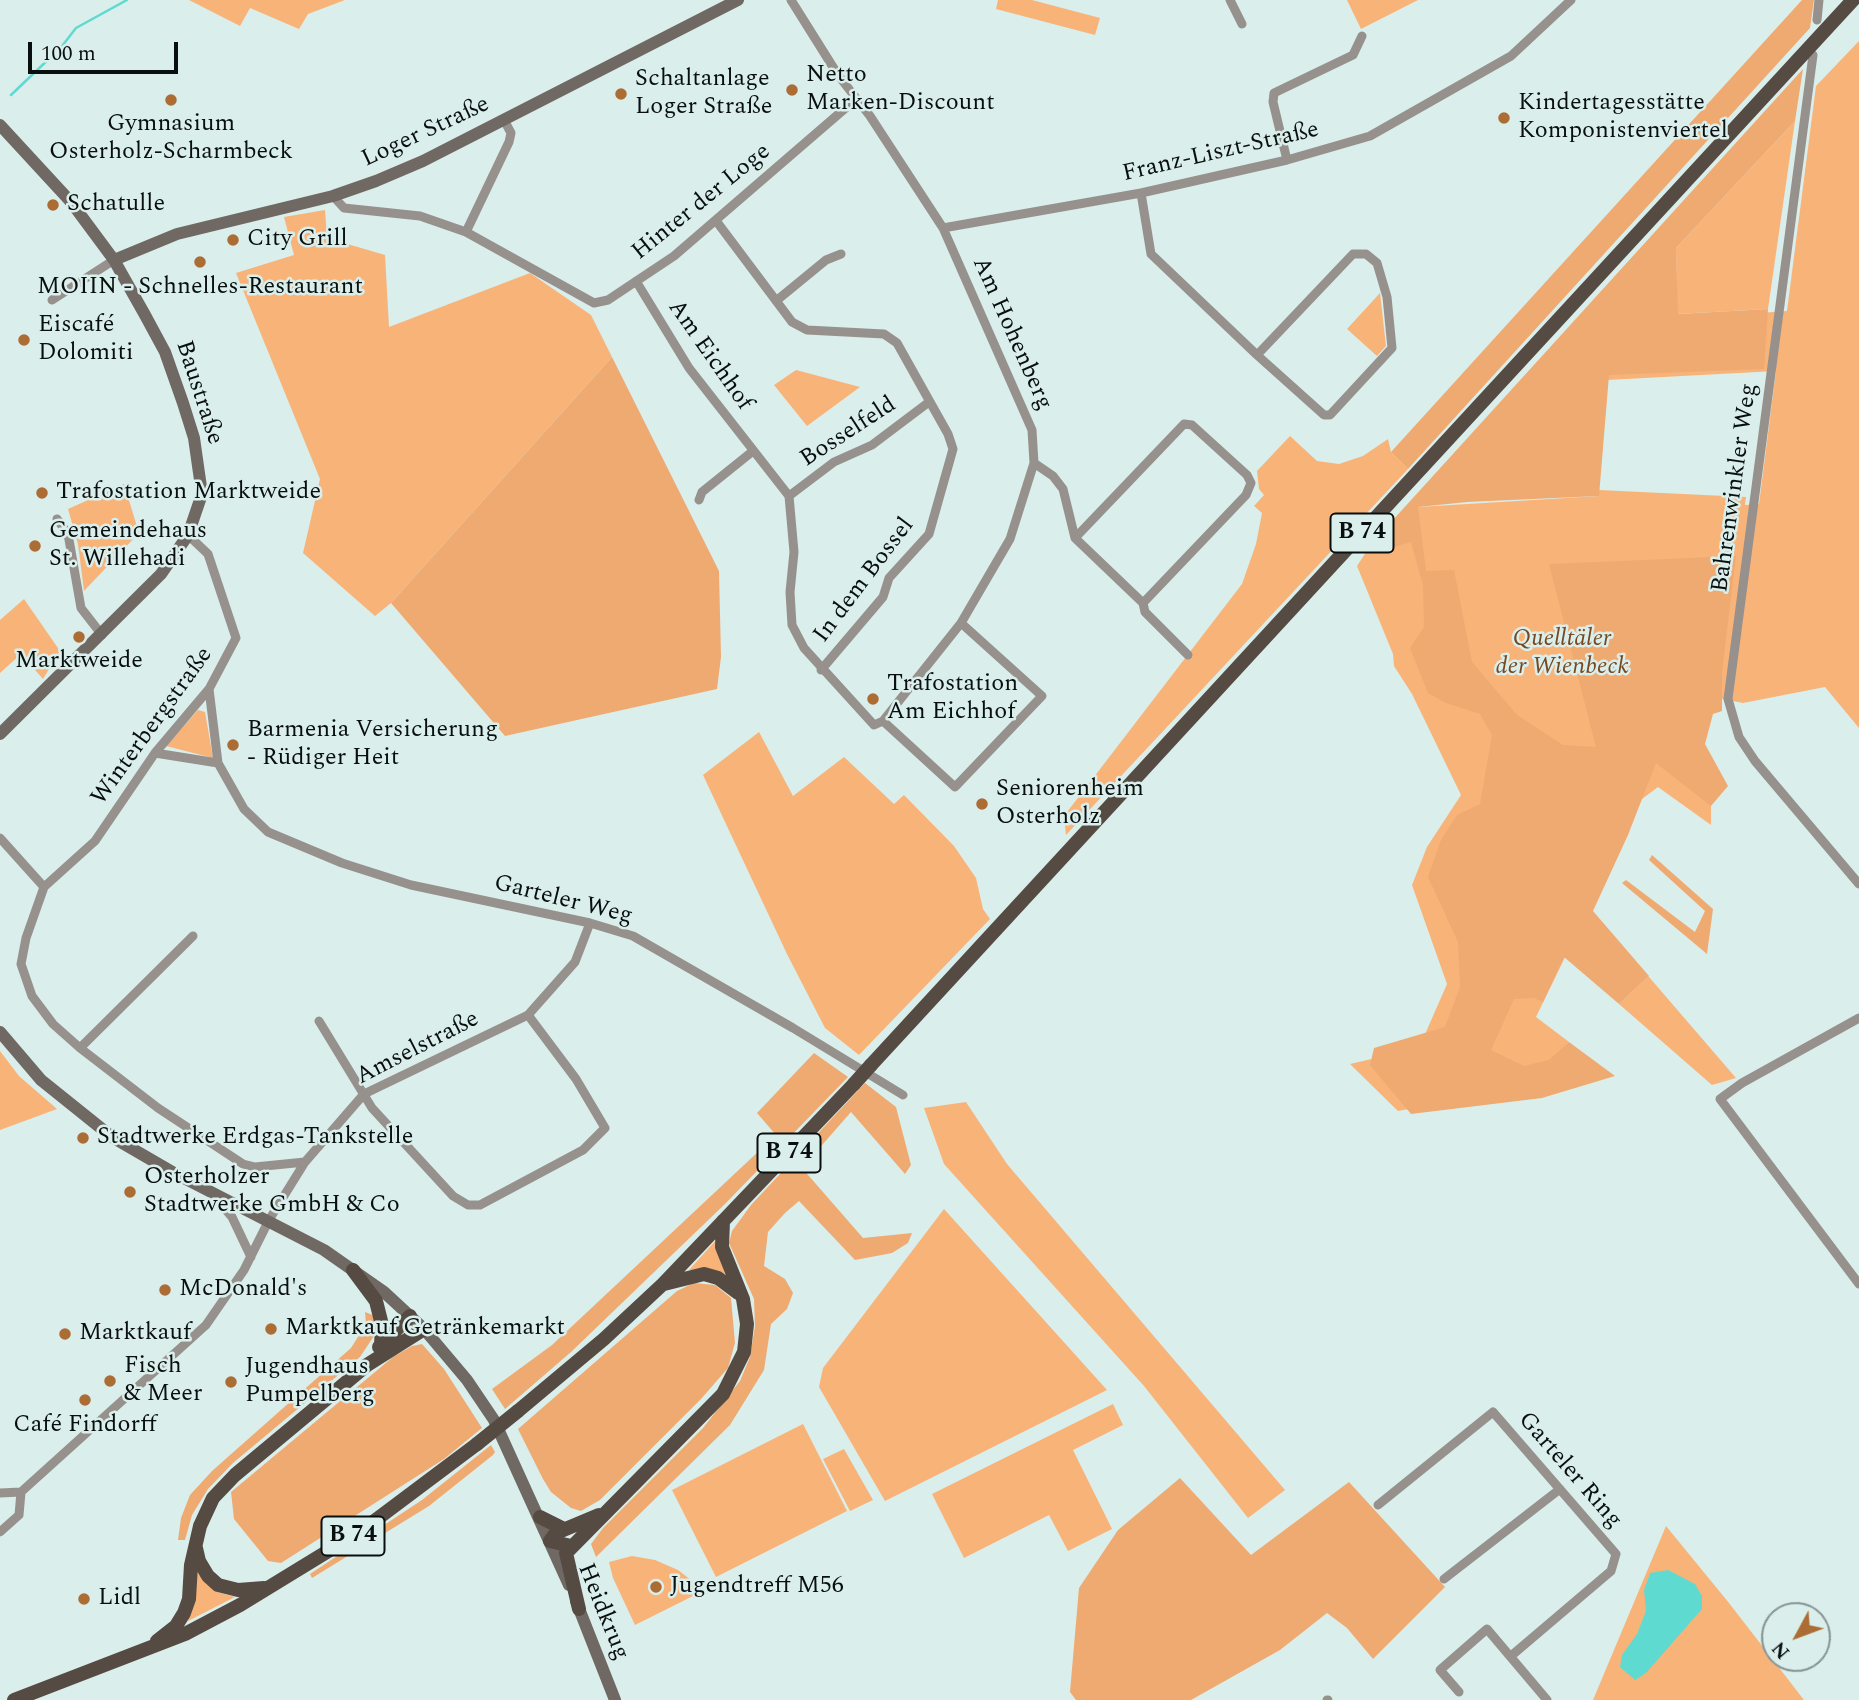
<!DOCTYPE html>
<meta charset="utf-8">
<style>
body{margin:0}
#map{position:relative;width:1859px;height:1700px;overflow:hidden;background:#daeeec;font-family:Spectral,serif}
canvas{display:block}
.north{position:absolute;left:1761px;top:1602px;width:70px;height:70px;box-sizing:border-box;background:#daeeec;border:2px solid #869593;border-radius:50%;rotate:229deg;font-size:19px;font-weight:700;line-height:28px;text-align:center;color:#080f0e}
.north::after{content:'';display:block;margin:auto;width:24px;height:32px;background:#ac6d34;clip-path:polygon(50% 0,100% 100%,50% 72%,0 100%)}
.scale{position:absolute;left:28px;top:42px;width:150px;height:32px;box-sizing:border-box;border:4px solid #080f0e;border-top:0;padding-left:9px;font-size:21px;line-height:24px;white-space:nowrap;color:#080f0e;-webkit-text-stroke:5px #daeeec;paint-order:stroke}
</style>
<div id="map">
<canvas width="1859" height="1700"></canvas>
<div class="north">N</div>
<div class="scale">100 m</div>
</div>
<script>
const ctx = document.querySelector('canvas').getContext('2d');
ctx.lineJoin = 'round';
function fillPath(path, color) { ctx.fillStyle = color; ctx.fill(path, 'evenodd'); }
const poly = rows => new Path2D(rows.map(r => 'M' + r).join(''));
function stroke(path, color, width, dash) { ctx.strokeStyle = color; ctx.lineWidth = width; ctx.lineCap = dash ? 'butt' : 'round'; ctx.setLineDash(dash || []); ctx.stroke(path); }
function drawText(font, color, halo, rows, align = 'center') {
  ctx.font = font + ' Spectral,serif'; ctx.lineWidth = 5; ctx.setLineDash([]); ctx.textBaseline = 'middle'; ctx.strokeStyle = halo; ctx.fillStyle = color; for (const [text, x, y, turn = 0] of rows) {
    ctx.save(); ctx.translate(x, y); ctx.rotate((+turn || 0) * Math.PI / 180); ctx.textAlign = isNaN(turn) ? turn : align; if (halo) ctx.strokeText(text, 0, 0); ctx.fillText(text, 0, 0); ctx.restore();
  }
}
const green = poly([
 [189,0,345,0,308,14,299,29,250,8,240,26],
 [998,0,1032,0,1100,18,1095,35,996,9],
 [1347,0,1418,0,1361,29],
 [1859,41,1859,728,1825,687,1743,703,1708,696,1692,757,1711,781,1711,825,1658,787,1642,799,1536,1017,1569,1042,1556,1055,1583,1077,1398,1111,1350,1064,1419,1048,1447,984,1412,885,1427,847,1461,795,1412,694,1394,666,1393,654,1357,566,1372,543,1377,545,1418,507,1599,496,1599,490,1746,497,1745,505,1759,504,1776,371,1532,384,1594,325,1787,311,1816,86],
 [1795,121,1768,309,1677,314,1676,248],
 [325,210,327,238,385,255,389,327,530,273,591,315,612,357,391,603,375,616,303,553,320,479,236,273,294,255,284,217],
 [1380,293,1386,346,1377,356,1347,329],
 [796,370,860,387,807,426,774,385],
 [1290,436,1317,461,1339,464,1363,456,1388,439,1391,452,1408,469,1066,835,1064,816,1242,584,1256,544,1262,513,1254,506,1264,495,1259,489,1257,471],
 [124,484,139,533,84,591,78,544,68,509],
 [24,599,60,651,43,679,21,654,0,673,0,620],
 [198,710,205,712,213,758,166,746],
 [759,732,793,796,844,757,894,804,904,795,954,846,976,878,983,909,990,919,859,1055,825,1028,787,954,703,775],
 [1649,976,1649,977,1736,1078,1712,1085,1619,1004],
 [0,1051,19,1076,57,1109,0,1130],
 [966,1102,1007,1164,1285,1490,1248,1518,1144,1386,944,1164,924,1108],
 [944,1209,1107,1390,885,1501,819,1387,823,1368],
 [717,1239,733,1281,705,1271,689,1270],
 [1113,1404,1123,1425,1073,1450,1112,1529,1068,1551,1049,1515,964,1558,932,1494],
 [803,1424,847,1511,716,1577,672,1490],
 [844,1449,873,1500,850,1511,823,1459],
 [1666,1526,1729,1603,1804,1700,1593,1700],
 [632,1556,655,1560,678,1570,691,1580,699,1593,635,1625,613,1578,609,1562],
 [196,1572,217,1592,235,1597,188,1621]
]);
const forest = poly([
 [1802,0,1814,0,1810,28,1408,469,1391,452],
 [1803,69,1795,121,1676,248,1678,314,1768,309,1764,369,1609,375,1599,496,1467,502,1418,507,1426,571,1454,570,1472,662,1517,715,1563,745,1596,747,1549,564,1736,556,1722,672,1722,711,1713,714,1705,744,1728,786,1711,806,1656,763,1628,835,1593,911,1649,976,1619,1004,1564,957,1543,1002,1534,998,1514,999,1491,1050,1524,1066,1549,1060,1569,1042,1615,1076,1542,1098,1411,1114,1370,1065,1374,1048,1445,1027,1460,987,1458,942,1428,877,1441,840,1457,815,1480,804,1492,735,1480,714,1446,703,1428,693,1410,648,1424,627,1423,585,1411,542,1387,549,1372,543],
 [612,357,719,571,721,657,717,689,505,736,391,603],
 [1652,855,1713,909,1707,954,1622,883,1626,880,1695,932,1705,911,1649,860],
 [814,1053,848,1077,726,1203,571,1352,505,1409,492,1389,552,1345,776,1135,757,1113],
 [865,1083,896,1107,911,1165,905,1174,851,1112,802,1168,863,1238,912,1233,908,1243,892,1253,855,1260,799,1201,785,1213,768,1232,764,1266,785,1279,793,1293,787,1309,771,1324,764,1370,730,1425,596,1557,591,1544,603,1528,703,1428,740,1381,750,1357,755,1326,754,1299,729,1243,732,1231,751,1205],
 [694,1283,715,1285,731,1298,735,1343,728,1368,701,1399,600,1500,581,1511,571,1508,551,1492,543,1479,518,1429,677,1291],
 [365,1312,375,1316,376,1333,360,1357,233,1463,208,1489,192,1515,185,1540,178,1540,181,1518,190,1495,212,1471,351,1348,366,1324],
 [422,1344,444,1369,482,1428,444,1459,281,1563,268,1561,234,1519,231,1492,393,1357,412,1346],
 [491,1445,495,1452,493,1455,429,1506,312,1578,310,1574,422,1500],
 [1180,1478,1251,1555,1349,1482,1445,1587,1373,1659,1347,1628,1327,1613,1280,1650,1191,1700,1076,1700,1070,1692,1079,1588,1118,1530]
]);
const water = poly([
 [1668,1570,1695,1584,1702,1596,1702,1609,1646,1673,1635,1680,1620,1667,1622,1655,1637,1634,1646,1611,1644,1590,1650,1573]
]);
const stream = poly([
 [59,50,76,28,127,0],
 [11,95,53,55]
]);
const street = poly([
 [1230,0,1242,24],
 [1817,20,1819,0],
 [1813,55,1728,699,1739,737,1755,761,1859,884],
 [1287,160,1273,102,1274,93,1353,55,1362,36],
 [1141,193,1151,254,1257,355,1324,415,1330,415,1392,348,1387,297,1377,263,1366,254,1353,254,1257,355],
 [333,196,344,208,420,216,466,232,594,303,608,300,674,256,856,99],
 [717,222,792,322,807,330,884,334,897,343,948,434,953,449,929,534,889,578,883,597,821,670],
 [943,228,1141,193,1287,160,1370,136,1511,56,1571,0],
 [466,232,509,142,511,133,504,120],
 [636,281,689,368,789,496,794,552,790,592,792,625,804,648,874,725,883,721,961,623,1010,539,1034,463,1032,430,943,228,870,116,838,75,791,0],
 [52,300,114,260],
 [776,301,826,260,841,254],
 [1034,463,1053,476,1063,489,1075,538,1143,603,1145,612,1188,655],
 [789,496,834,462,872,445,929,402],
 [699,500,702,492,753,451],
 [57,519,68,534,81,608,102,635],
 [188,535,208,554,236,638,209,689,155,753,95,841,44,887,26,938,21,964,32,996,53,1024,80,1048,158,1108,243,1164,255,1167,305,1162],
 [1075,538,1184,424,1192,425,1247,475,1251,483,1246,495,1143,603],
 [209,689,218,763,244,809,268,832,342,863,411,885,590,923,633,936,793,1028,903,1095],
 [883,721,955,787,1042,696,961,623],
 [155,753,218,763],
 [0,838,44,887],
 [1859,1018,1742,1083,1720,1099,1859,1284],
 [319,1021,372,1108,453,1196,468,1205,480,1205,583,1150,605,1128,576,1079,528,1015],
 [80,1048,193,936],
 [215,1197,232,1217,251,1257],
 [0,1493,21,1492,206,1325,244,1270,269,1220,305,1162,364,1094,528,1015,575,962,590,923],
 [1378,1505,1493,1412,1616,1554,1611,1571,1511,1656],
 [0,1532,19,1515,21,1492],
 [1444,1579,1560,1489],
 [1459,1692,1440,1670,1487,1629,1547,1700],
 [1327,1700,1328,1700]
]);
const secondary = poly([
 [0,125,71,202,114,260,145,315,165,352,183,403,194,438,202,494,188,535,161,574,0,734],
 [114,260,177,234,333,196,376,181,423,161,738,0],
 [0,1032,41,1080,112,1137,174,1173,324,1250,384,1292,424,1329,467,1380,494,1420,569,1585],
 [576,1601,615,1700]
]);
const primary = poly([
 [871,1065,1853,0],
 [353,1270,376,1301,382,1325,381,1345],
 [664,1284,704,1274,718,1278,738,1293],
 [379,1347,410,1316],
 [518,1411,604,1339,663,1284,854,1084],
 [540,1517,564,1529],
 [571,1546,550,1541,556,1533,599,1515],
 [196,1548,199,1561,208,1576,218,1585,238,1590,264,1588],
 [579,1609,566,1553,723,1394,744,1352,747,1324,743,1299,722,1247,723,1221],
 [157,1641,176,1626,184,1613,189,1599,191,1565,200,1526,213,1498,235,1475,367,1365,424,1329],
 [14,1700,185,1634,240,1605,361,1531,477,1444]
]);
const primaryBridge = poly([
 [854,1084,871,1065],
 [477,1444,518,1411]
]);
const markers = [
 [792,90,7,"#ac6d34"],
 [621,94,7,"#ac6d34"],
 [171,100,7,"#ac6d34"],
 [1504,118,7,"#ac6d34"],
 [53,205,7,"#ac6d34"],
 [233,240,7,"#ac6d34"],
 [200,262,7,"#ac6d34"],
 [24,340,7,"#ac6d34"],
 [42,493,7,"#ac6d34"],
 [35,546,7,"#ac6d34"],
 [79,637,7,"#ac6d34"],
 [873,699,7,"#ac6d34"],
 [233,745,7,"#ac6d34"],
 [982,804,7,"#ac6d34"],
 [83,1138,7,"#ac6d34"],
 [130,1192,7,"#ac6d34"],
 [165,1290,7,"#ac6d34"],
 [271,1329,7,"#ac6d34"],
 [65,1334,7,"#ac6d34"],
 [110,1381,7,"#ac6d34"],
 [231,1382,7,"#ac6d34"],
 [85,1400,7,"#ac6d34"],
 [656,1587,7,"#ac6d34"],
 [84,1599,7,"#ac6d34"]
];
const shields = [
 [1362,533,63],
 [789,1153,63],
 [353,1536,63]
];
const shieldNames = [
 ["B 74",1362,533],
 ["B 74",789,1153],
 ["B 74",353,1536]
];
const poiNames = [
 ["Netto",806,76],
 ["Marken-Discount",806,104],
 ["Schaltanlage",635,80],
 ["Loger Straße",635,108],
 ["Kindertagesstätte",1518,104],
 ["Komponistenviertel",1518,132],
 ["Gymnasium",171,125,"center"],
 ["Osterholz-Scharmbeck",171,153,"center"],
 ["Schatulle",67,205],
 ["City Grill",247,240],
 ["MOIIN - Schnelles-Restaurant",200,288,"center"],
 ["Eiscafé",38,326],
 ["Dolomiti",38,354],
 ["Trafostation Marktweide",56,493],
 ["Gemeindehaus",49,532],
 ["St. Willehadi",49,560],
 ["Marktweide",79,662,"center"],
 ["Trafostation",887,685],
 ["Am Eichhof",887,713],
 ["Barmenia Versicherung",247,731],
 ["- Rüdiger Heit",247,759],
 ["Seniorenheim",996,790],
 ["Osterholz",996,818],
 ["Stadtwerke Erdgas-Tankstelle",97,1138],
 ["Osterholzer",144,1178],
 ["Stadtwerke GmbH & Co",144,1206],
 ["McDonald's",179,1290],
 ["Marktkauf Getränkemarkt",285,1329],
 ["Marktkauf",79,1334],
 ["Fisch",124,1367],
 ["& Meer",124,1395],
 ["Jugendhaus",245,1368],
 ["Pumpelberg",245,1396],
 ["Café Findorff",85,1426,"center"],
 ["Jugendtreff M56",670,1587],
 ["Lidl",98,1599]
];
const streetNames = [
 ["Loger Straße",426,133,-25],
 ["Franz-Liszt-Straße",1221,153,-13],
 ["Hinter der Loge",702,203,-39],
 ["Am Hohenberg",1011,334,66],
 ["Am Eichhof",709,356,55],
 ["Baustraße",198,393,72],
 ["Bosselfeld",849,433,-33],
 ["Bahrenwinkler Weg",1736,488,-82],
 ["In dem Bossel",865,581,-53],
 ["Winterbergstraße",153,727,-54],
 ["Garteler Weg",563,901,14],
 ["Amselstraße",418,1049,-27],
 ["Garteler Ring",1569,1471,49],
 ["Heidkrug",602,1612,68]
];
const parkNames = [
 ["Quelltäler",1562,640],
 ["der Wienbeck",1562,668]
];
fillPath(green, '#f8b379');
fillPath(forest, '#efaa71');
fillPath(water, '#5fdad1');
stroke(stream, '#5fdad1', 2.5);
stroke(street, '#97918d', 9);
stroke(secondary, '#706862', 12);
stroke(primary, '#554b43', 14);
stroke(primaryBridge, '#554b43', 14);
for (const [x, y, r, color] of markers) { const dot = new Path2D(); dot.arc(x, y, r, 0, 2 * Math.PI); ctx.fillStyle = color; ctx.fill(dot); stroke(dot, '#daeeec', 2.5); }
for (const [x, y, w] of shields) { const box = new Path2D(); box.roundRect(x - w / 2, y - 19.5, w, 39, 5); ctx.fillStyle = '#daeeec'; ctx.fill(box); stroke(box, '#080f0e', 2); }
drawText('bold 23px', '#080f0e', null, shieldNames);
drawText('24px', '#080f0e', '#daeeec', poiNames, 'left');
drawText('24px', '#080f0e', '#daeeec', streetNames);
drawText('italic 24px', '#76481f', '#daeeec', parkNames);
</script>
